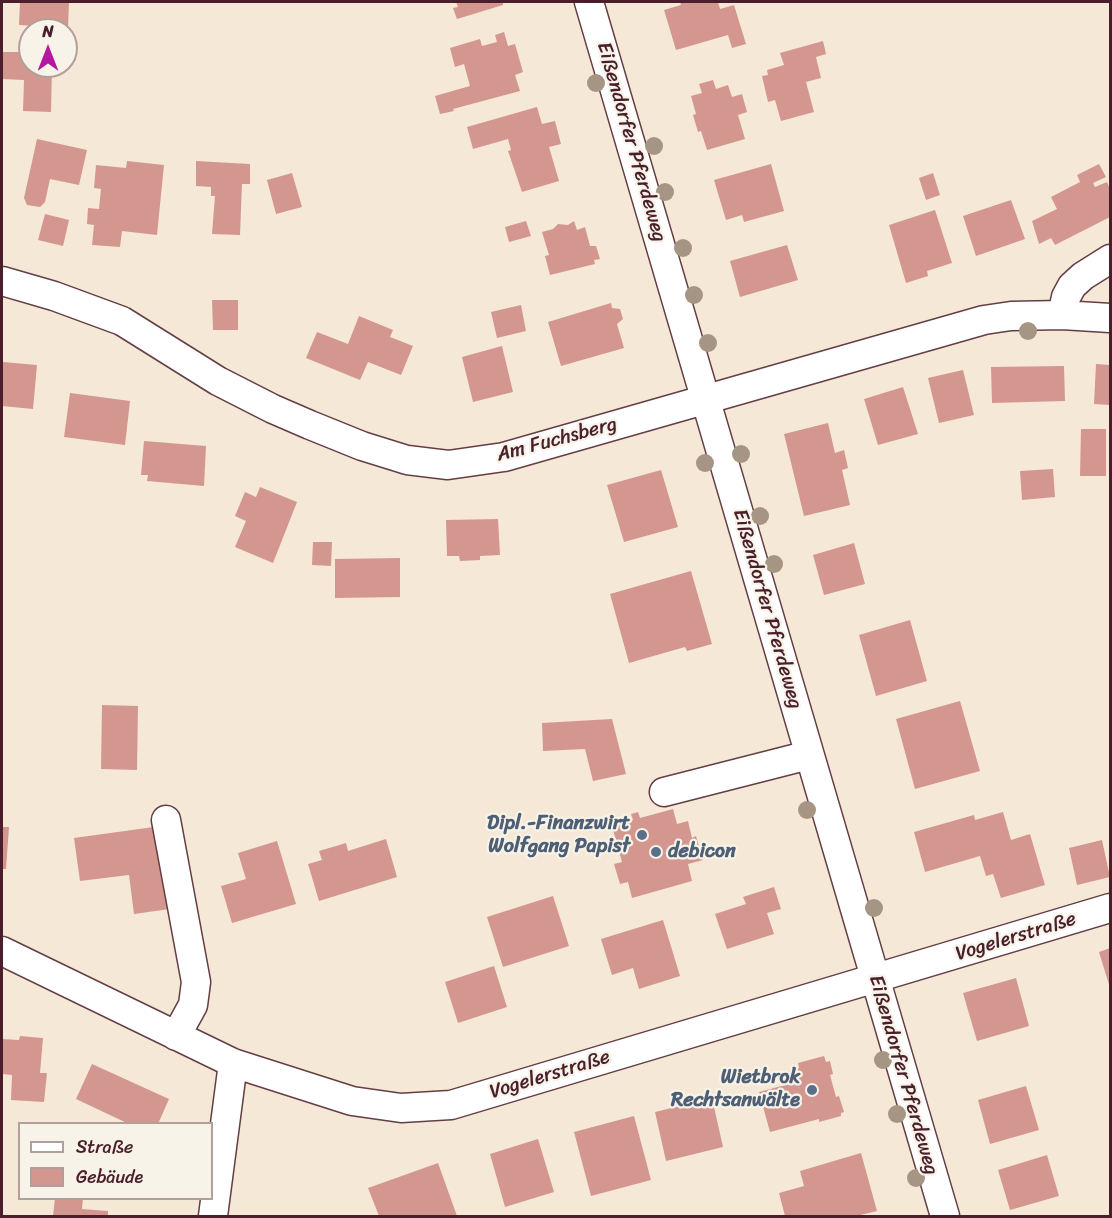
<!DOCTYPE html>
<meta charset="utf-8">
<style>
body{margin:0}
#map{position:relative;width:1112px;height:1218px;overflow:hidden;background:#f5e8d6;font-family:Sriracha,sans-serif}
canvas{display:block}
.frame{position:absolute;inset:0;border:3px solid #4a1f2b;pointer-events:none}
.legend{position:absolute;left:18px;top:1122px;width:195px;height:78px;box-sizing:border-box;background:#f7f3e8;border:2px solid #b29e9c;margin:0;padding:8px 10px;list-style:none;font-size:18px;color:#4a1f2b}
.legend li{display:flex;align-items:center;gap:12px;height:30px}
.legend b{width:30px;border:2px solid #b29e9c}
.north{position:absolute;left:18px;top:18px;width:60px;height:60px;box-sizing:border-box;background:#f7f3e8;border:2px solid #b29e9c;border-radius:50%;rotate:0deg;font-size:16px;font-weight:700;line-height:24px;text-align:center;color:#4a1f2b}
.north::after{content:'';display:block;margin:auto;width:21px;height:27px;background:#b5179e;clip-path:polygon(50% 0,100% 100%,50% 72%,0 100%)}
</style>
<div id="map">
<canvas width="1112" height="1218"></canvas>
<div class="frame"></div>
<ul class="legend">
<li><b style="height:8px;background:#fff"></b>Straße</li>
<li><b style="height:16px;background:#d4978f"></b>Gebäude</li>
</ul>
<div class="north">N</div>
</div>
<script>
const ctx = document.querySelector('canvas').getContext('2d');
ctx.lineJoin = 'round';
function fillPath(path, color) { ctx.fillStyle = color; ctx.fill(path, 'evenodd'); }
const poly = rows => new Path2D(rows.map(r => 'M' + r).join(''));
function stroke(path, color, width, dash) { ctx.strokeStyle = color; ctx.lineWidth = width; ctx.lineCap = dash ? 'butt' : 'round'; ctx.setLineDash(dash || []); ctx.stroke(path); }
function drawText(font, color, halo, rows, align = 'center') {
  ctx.font = font + ' Sriracha,sans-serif'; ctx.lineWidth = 4.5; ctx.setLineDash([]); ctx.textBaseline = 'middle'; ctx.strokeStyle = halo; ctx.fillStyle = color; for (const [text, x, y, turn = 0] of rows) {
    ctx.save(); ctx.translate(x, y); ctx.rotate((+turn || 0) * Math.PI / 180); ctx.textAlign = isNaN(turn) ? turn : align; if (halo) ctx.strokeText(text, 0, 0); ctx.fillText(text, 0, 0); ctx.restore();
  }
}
const building = poly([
 [20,2,69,2,68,28,19,25],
 [456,2,503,2,503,5,457,19,453,8,458,7],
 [680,2,718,2,720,9,734,5,746,44,732,48,728,35,676,50,664,10,681,5],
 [504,32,508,46,515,44,523,72,515,75,520,91,453,109,454,111,440,114,435,96,470,86,464,64,455,67,450,48,480,39,482,46,497,42,495,35],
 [823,41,826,54,816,57,821,78,806,82,814,112,781,121,775,100,768,102,762,76,768,75,767,70,784,65,780,53],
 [2,52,30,52,30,66,52,66,51,112,23,111,24,80,2,79],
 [713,80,716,89,728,85,732,97,742,94,747,112,738,115,745,139,707,150,701,131,698,132,693,115,696,114,691,96,702,93,699,84],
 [537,107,542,124,555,121,561,144,549,147,559,181,522,192,508,151,511,150,508,139,473,149,467,127],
 [37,139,87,150,79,185,50,179,45,202,40,207,27,205,24,198],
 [127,161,164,165,157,235,122,231,120,247,92,245,94,225,87,224,88,208,99,209,101,189,94,188,96,165,126,168],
 [196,161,250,164,250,184,242,184,240,235,212,234,215,196,211,196,211,187,196,186],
 [771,164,784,211,744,222,742,215,726,220,714,180],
 [1099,164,1106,177,1093,183,1095,187,1107,182,1110,189,1110,217,1055,245,1051,238,1039,244,1032,221,1057,209,1051,197,1080,182,1077,175],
 [292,173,302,207,276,214,267,180],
 [933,173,940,195,926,200,919,178],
 [1011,200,1025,239,976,256,963,216],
 [935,210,952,263,927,271,928,276,906,283,889,225],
 [45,214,69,220,63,246,38,240],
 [526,221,531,236,509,242,505,227],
 [574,221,577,230,585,227,590,246,596,246,600,259,594,260,595,264,550,275,545,256,549,255,542,232,553,229,558,224,568,225],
 [787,245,798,280,740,297,730,261],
 [212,300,238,300,238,330,213,330],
 [611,303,612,308,620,309,623,319,617,324,624,348,561,366,548,322],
 [521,305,526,331,497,338,491,312],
 [359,316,393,330,390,337,413,346,401,375,368,362,360,380,306,358,317,332,348,344],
 [502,346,513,392,473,402,462,357],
 [3,362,37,365,33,409,2,406],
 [1096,364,1110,365,1110,405,1094,404],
 [1064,366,1065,401,992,403,991,367],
 [963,370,974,415,939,423,928,378],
 [903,387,918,434,878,445,864,399],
 [70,393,130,401,125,445,64,437],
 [828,423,835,453,844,450,848,468,842,470,850,505,804,516,784,434],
 [1081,429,1106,429,1106,476,1080,476],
 [144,441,206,446,204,486,147,481,148,475,141,475],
 [1053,469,1055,497,1022,500,1020,471],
 [661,470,678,527,624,542,607,485],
 [260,487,297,502,273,563,235,547,246,521,235,516,245,492,256,497],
 [498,519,500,555,480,556,480,560,460,561,459,556,447,556,446,520],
 [313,542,332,542,331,566,312,565],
 [854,543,865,584,824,595,813,555],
 [400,558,400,597,335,598,335,559],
 [691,571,712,644,687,651,685,647,629,663,610,594],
 [910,620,927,681,876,696,859,635],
 [960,701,980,771,915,789,896,719],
 [102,705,138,706,137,770,101,769],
 [612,719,626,774,593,781,585,749,543,751,542,723],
 [673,809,677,824,688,821,692,838,696,836,703,860,688,864,692,881,632,898,628,882,620,884,614,864,622,862,612,826,633,820,631,814,638,812,640,818],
 [1003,812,1011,840,1030,834,1045,885,1001,898,993,874,986,876,980,856,925,872,914,832,974,815,975,820],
 [161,826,177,908,134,914,129,875,80,881,74,838],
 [2,827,9,827,6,869,2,869],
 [386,839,397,877,319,901,308,864,322,860,319,851,346,843,348,851],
 [1102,840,1110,877,1077,885,1069,848],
 [277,841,296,904,232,923,221,886,246,879,238,853],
 [774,887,781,909,767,913,774,934,727,949,715,914,746,904,743,897],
 [553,896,569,946,503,967,487,917],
 [663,920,680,976,639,989,633,968,612,975,601,939],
 [1110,948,1110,988,1099,952],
 [494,966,507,1007,458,1023,445,982],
 [1016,978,1029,1026,977,1041,963,993],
 [20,1036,43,1038,40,1073,47,1073,44,1102,11,1100,12,1075,2,1074,2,1039,19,1040],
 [824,1056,826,1062,830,1061,833,1074,830,1075,836,1097,839,1096,844,1112,841,1113,841,1116,819,1122,819,1119,770,1132,759,1092,785,1085,782,1073,799,1068,798,1063],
 [92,1064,169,1099,158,1124,129,1124,76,1099],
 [1026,1086,1039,1130,990,1144,978,1100],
 [712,1098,723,1147,666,1161,655,1112],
 [634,1116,651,1180,591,1196,574,1132],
 [538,1139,554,1192,505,1207,490,1154],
 [861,1153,877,1211,856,1216,785,1216,779,1193,804,1186,800,1171],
 [1047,1155,1059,1196,1010,1210,998,1170],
 [438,1163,457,1216,379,1216,368,1188],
 [55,1198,83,1198,82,1209,108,1211,108,1216,53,1216]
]);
const minor = poly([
 [589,2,945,1216],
 [2,281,54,296,122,321,218,381,273,409,310,425,362,446,407,460,448,465,504,457,984,320,1011,316,1062,315,1110,318],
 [1062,315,1066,297,1072,286,1083,276,1110,259],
 [664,792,809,755],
 [166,820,196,982,193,1005,176,1036],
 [2,951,233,1063,352,1101,401,1108,451,1105,1110,908],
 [213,1216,233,1063]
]);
const trees = [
 [596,83],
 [654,146],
 [665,192],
 [683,248],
 [694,295],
 [1028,331],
 [708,343],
 [741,454],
 [705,463],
 [760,516],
 [774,564],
 [807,810],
 [874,908],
 [883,1060],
 [897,1114],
 [916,1178]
];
const markers = [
 [642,835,6,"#5c6f8a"],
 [656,852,6,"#5c6f8a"],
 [812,1090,6,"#5c6f8a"]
];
const streetNames = [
 ["Eißendorfer Pferdeweg",631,142,74],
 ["Am Fuchsberg",557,440,-15],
 ["Eißendorfer Pferdeweg",767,609,74],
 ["Vogelerstraße",1016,937,-17],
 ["Vogelerstraße",550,1075,-17],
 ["Eißendorfer Pferdeweg",903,1075,74]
];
const serviceNames = [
 ["Dipl.-Finanzwirt",630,824],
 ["Wolfgang Papist",630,847],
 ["debicon",668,852,"left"],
 ["Wietbrok",800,1078],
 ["Rechtsanwälte",800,1101]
];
fillPath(building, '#d4978f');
stroke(minor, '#643d45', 31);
stroke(minor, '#fff', 28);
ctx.fillStyle = '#a69583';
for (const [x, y] of trees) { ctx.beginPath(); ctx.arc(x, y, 9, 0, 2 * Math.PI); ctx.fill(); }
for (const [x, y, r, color] of markers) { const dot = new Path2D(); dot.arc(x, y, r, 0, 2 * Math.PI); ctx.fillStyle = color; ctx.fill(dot); stroke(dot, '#f7f3e8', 2); }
drawText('20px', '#4a1f2b', '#f7f3e8', streetNames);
drawText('bold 20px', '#4e5e75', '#f7f3e8', serviceNames, 'right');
</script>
